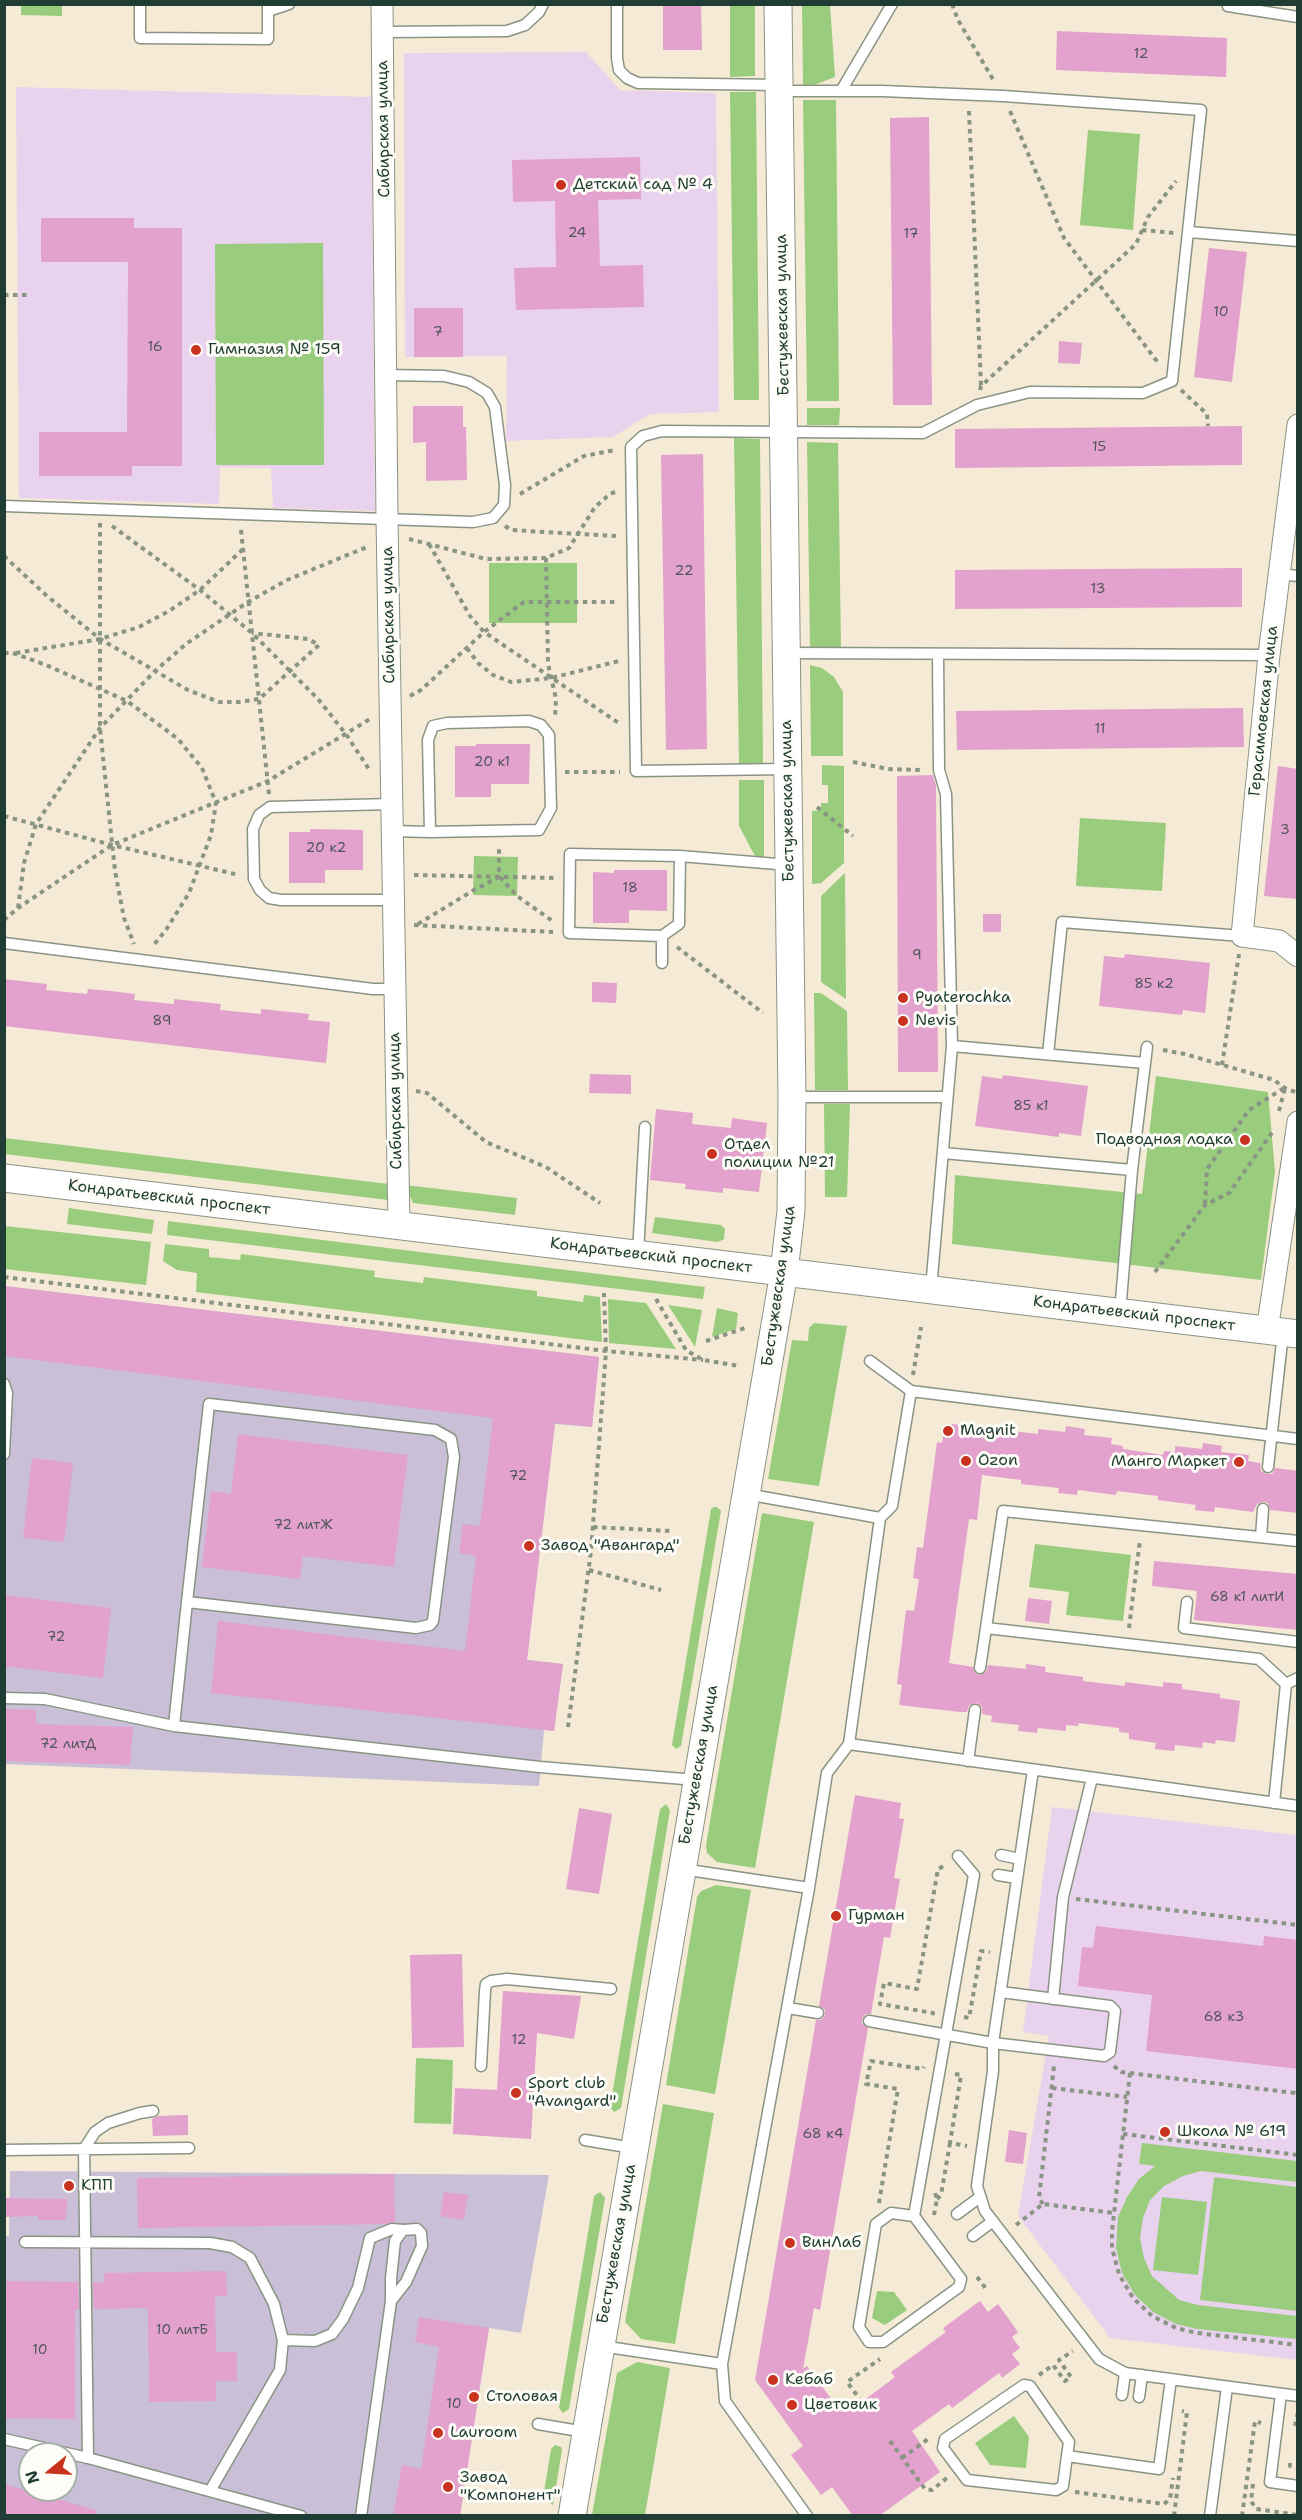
<!DOCTYPE html>
<meta charset="utf-8">
<style>
body{margin:0}
#map{position:relative;width:1302px;height:2520px;overflow:hidden;background:#f5ead5;font-family:"Shantell Sans",sans-serif}
canvas{display:block}
.frame{position:absolute;inset:0;border:6px solid #1f3d34;pointer-events:none}
.north{position:absolute;left:18px;top:2442px;width:60px;height:60px;box-sizing:border-box;background:#fdfcf7;border:2px solid #a4b0a9;border-radius:50%;rotate:252deg;font-size:16px;font-weight:700;line-height:24px;text-align:center;color:#1f3d34}
.north::after{content:'';display:block;margin:auto;width:21px;height:27px;background:#c8321e;clip-path:polygon(50% 0,100% 100%,50% 72%,0 100%)}
</style>
<div id="map">
<canvas width="1302" height="2520"></canvas>
<div class="frame"></div>
<div class="north">N</div>
</div>
<script>
const ctx = document.querySelector('canvas').getContext('2d');
ctx.lineJoin = 'round';
function fillPath(path, color) { ctx.fillStyle = color; ctx.fill(path, 'evenodd'); }
const poly = rows => new Path2D(rows.map(r => 'M' + r).join(''));
function stroke(path, color, width, dash) { ctx.strokeStyle = color; ctx.lineWidth = width; ctx.lineCap = dash ? 'butt' : 'round'; ctx.setLineDash(dash || []); ctx.stroke(path); }
function drawText(font, color, halo, rows, align = 'center') {
  ctx.font = font + ' "Shantell Sans",sans-serif'; ctx.lineWidth = 6; ctx.setLineDash([]); ctx.textBaseline = 'middle'; ctx.strokeStyle = halo; ctx.fillStyle = color; for (const [text, x, y, turn = 0] of rows) {
    ctx.save(); ctx.translate(x, y); ctx.rotate((+turn || 0) * Math.PI / 180); ctx.textAlign = isNaN(turn) ? turn : align; if (halo) ctx.strokeText(text, 0, 0); ctx.fillText(text, 0, 0); ctx.restore();
  }
}
const built = poly([
 [586,52,620,90,716,93,719,412,650,414,613,437,506,441,507,356,405,357,404,53],
 [16,87,371,97,375,511,273,508,271,468,220,467,219,504,19,498],
 [1052,1807,1297,1835,1297,2360,1110,2338,1018,2216,1049,2036,1023,2032]
]);
const industrial = poly([
 [5,1286,599,1357,592,1427,555,1424,527,1660,563,1664,554,1731,544,1730,539,1786,5,1764],
 [10,2171,549,2175,521,2333,489,2328,460,2515,5,2515,4,2236,9,2236],
 [30,2454,66,2454,66,2490,30,2490]
]);
const green = poly([
 [21,5,62,5,62,16,21,15],
 [730,5,755,5,755,76,730,77],
 [802,5,830,5,835,77,814,85,803,85],
 [730,92,756,92,759,400,734,400],
 [803,100,836,100,839,401,807,401],
 [1088,130,1140,134,1133,230,1080,225],
 [323,243,324,465,216,465,215,244],
 [807,408,840,408,839,425,807,425],
 [734,438,760,439,763,763,739,764],
 [807,442,838,443,841,647,810,647],
 [489,563,577,563,577,623,489,623],
 [810,665,822,668,834,677,843,692,843,756,811,756],
 [822,765,844,766,844,863,821,883,812,884,812,811,821,810,821,803,828,803,828,785,822,785],
 [739,780,764,780,764,858,756,858,739,826],
 [1080,818,1166,823,1162,891,1076,886],
 [474,856,518,857,517,896,473,895],
 [845,873,846,999,821,982,821,896],
 [814,993,821,993,847,1011,848,1090,815,1090],
 [1156,1076,1268,1092,1275,1171,1261,1280,952,1244,955,1175,1142,1194],
 [824,1104,850,1104,847,1197,825,1197],
 [5,1138,389,1184,388,1200,5,1154],
 [405,1185,517,1198,515,1215,413,1203],
 [69,1208,154,1220,152,1234,67,1224],
 [655,1217,721,1225,725,1229,724,1239,718,1242,652,1233],
 [168,1221,705,1287,703,1299,167,1235],
 [5,1226,151,1242,146,1285,5,1269],
 [165,1244,209,1249,209,1257,240,1260,241,1254,375,1271,374,1277,423,1283,424,1277,537,1291,537,1296,583,1302,584,1295,600,1297,602,1342,196,1292,197,1273,177,1270,163,1261],
 [608,1299,646,1303,676,1349,609,1343],
 [668,1305,702,1310,695,1347],
 [717,1308,738,1313,736,1329,712,1337],
 [814,1323,847,1326,819,1486,768,1479,792,1340,808,1341,809,1328],
 [714,1507,717,1507,721,1511,681,1746,676,1749,672,1745,711,1509],
 [762,1513,814,1522,755,1868,717,1862,707,1853,706,1845],
 [1035,1544,1131,1555,1123,1621,1066,1615,1069,1592,1029,1587],
 [666,1804,670,1810,621,2108,614,2112,610,2107,660,1809],
 [716,1885,751,1890,715,2094,666,2085,697,1897,701,1891],
 [416,2058,453,2060,451,2124,414,2123],
 [663,2104,714,2113,675,2344,641,2339,625,2322],
 [1142,2143,1297,2161,1297,2182,1201,2171,1183,2176,1164,2186,1150,2200,1143,2218,1140,2238,1144,2258,1152,2276,1179,2300,1198,2305,1297,2316,1297,2339,1197,2329,1176,2324,1153,2312,1135,2295,1122,2273,1116,2248,1118,2217,1127,2197,1139,2179,1155,2166,1139,2164],
 [1214,2177,1297,2187,1297,2311,1200,2300],
 [600,2192,605,2198,569,2409,563,2413,559,2408,594,2196],
 [1162,2197,1207,2202,1198,2275,1153,2270],
 [877,2291,894,2292,907,2310,885,2325,872,2318],
 [637,2362,670,2368,645,2515,592,2515,617,2373],
 [1014,2416,1029,2437,1026,2468,990,2465,975,2443],
 [555,2445,561,2447,562,2450,553,2505,543,2498,551,2449]
]);
const building = poly([
 [663,4,701,4,702,50,663,50],
 [1057,31,1227,38,1226,77,1056,70],
 [929,117,932,405,893,405,890,118],
 [640,157,641,199,598,200,600,266,643,265,644,307,516,310,514,268,556,267,555,201,513,202,512,160],
 [41,218,134,218,134,228,182,228,182,466,132,466,132,476,39,476,39,432,127,432,128,262,41,262],
 [1209,248,1247,252,1232,382,1194,377],
 [414,308,463,308,463,357,414,357],
 [1059,341,1082,343,1080,364,1058,363],
 [413,406,463,406,463,427,466,427,467,480,426,481,426,442,413,443],
 [1242,426,1242,465,955,468,955,429],
 [703,454,707,749,666,750,661,455],
 [1242,568,1242,607,955,609,955,570],
 [1243,708,1244,747,957,750,956,711],
 [476,744,530,744,529,784,491,784,491,797,455,797,455,746,476,746],
 [1278,766,1298,769,1298,899,1264,896],
 [933,775,936,786,938,1072,898,1072,897,776],
 [310,829,363,830,363,870,325,870,325,883,289,883,289,832,310,832],
 [614,870,667,870,667,911,629,910,629,923,593,923,593,872,614,873],
 [983,914,1001,914,1001,932,983,932],
 [1125,954,1210,963,1205,1013,1183,1010,1182,1015,1099,1006,1104,956,1124,958],
 [4,979,47,984,46,990,87,994,88,989,111,991,135,994,134,1000,174,1004,174,999,221,1004,220,1010,261,1014,261,1009,309,1014,308,1020,330,1022,326,1063,4,1026],
 [592,982,617,983,616,1003,592,1002],
 [590,1074,631,1075,631,1094,589,1093],
 [1003,1075,1088,1086,1081,1136,1059,1133,1059,1137,975,1126,982,1076,1002,1079],
 [656,1109,693,1113,692,1124,731,1128,732,1118,767,1123,759,1192,723,1188,723,1193,685,1189,686,1184,650,1180],
 [4,1286,599,1357,592,1427,555,1423,527,1660,563,1664,554,1731,211,1693,218,1621,465,1651,476,1556,459,1553,463,1524,480,1526,493,1418,4,1356],
 [952,1424,1038,1434,1038,1429,1065,1432,1066,1426,1085,1429,1084,1435,1112,1438,1111,1444,1123,1446,1123,1449,1163,1455,1164,1451,1175,1452,1175,1446,1202,1449,1203,1443,1222,1446,1221,1452,1249,1455,1248,1461,1260,1463,1261,1471,1267,1474,1272,1474,1275,1468,1298,1471,1298,1513,1270,1510,1268,1503,1263,1502,1257,1504,1253,1512,1215,1507,1214,1512,1204,1511,1195,1510,1196,1505,1158,1500,1158,1496,1117,1491,1116,1495,1078,1490,1077,1495,1058,1493,1059,1488,1021,1484,1021,1480,982,1475,977,1520,969,1519,949,1663,973,1667,975,1673,979,1675,986,1672,988,1665,1026,1669,1026,1664,1046,1667,1045,1672,1083,1677,1083,1681,1125,1686,1125,1682,1163,1687,1163,1682,1182,1684,1182,1689,1220,1694,1220,1698,1240,1701,1235,1742,1216,1740,1215,1744,1203,1742,1202,1748,1175,1745,1174,1751,1155,1749,1156,1743,1129,1739,1129,1733,1119,1732,1119,1728,1079,1723,1078,1726,1066,1725,1066,1731,1038,1728,1037,1733,1018,1731,1019,1725,991,1722,992,1716,982,1714,982,1707,977,1703,969,1705,967,1712,960,1712,899,1705,902,1685,897,1684,906,1610,914,1611,919,1579,913,1578,917,1547,923,1548,937,1442,942,1443,944,1430],
 [238,1434,408,1455,394,1567,303,1556,300,1579,202,1567,211,1491,231,1494],
 [32,1458,73,1463,64,1542,23,1538],
 [1154,1561,1298,1574,1298,1630,1194,1620,1197,1591,1152,1586],
 [4,1595,111,1608,103,1678,4,1666],
 [1028,1598,1052,1601,1049,1624,1025,1621],
 [4,1709,36,1710,36,1724,133,1727,130,1765,4,1761],
 [855,1795,901,1803,899,1818,904,1819,894,1878,900,1879,890,1938,884,1937,871,2014,866,2014,862,2019,862,2024,868,2028,820,2310,814,2308,803,2369,807,2366,841,2412,848,2407,851,2410,895,2377,891,2372,946,2332,943,2328,980,2301,988,2312,998,2304,1018,2332,1012,2337,1020,2348,1012,2354,1020,2364,1002,2378,999,2373,952,2408,949,2404,912,2431,940,2472,879,2516,853,2516,832,2487,821,2495,791,2455,803,2446,755,2380,816,2020,821,2020,825,2015,825,2010,819,2006],
 [579,1808,612,1814,599,1894,566,1889],
 [1096,1926,1263,1946,1264,1936,1298,1940,1298,2069,1146,2051,1152,1995,1078,1986,1082,1947,1093,1948],
 [462,1954,464,2047,412,2048,410,1955],
 [503,1991,581,1996,574,2039,537,2033,531,2139,453,2134,455,2088,497,2090],
 [188,2115,188,2135,153,2136,152,2119,158,2116],
 [1009,2130,1027,2133,1023,2164,1005,2162],
 [394,2174,395,2222,385,2224,138,2228,137,2178],
 [444,2192,468,2195,464,2220,440,2216],
 [4,2198,67,2199,66,2220,38,2220,38,2216,4,2217],
 [226,2271,227,2296,215,2296,216,2352,237,2352,237,2381,216,2381,216,2401,149,2402,148,2308,94,2309,93,2282,105,2283,104,2273],
 [4,2281,78,2282,79,2309,75,2310,75,2419,4,2418],
 [419,2317,489,2328,460,2516,393,2516,402,2465,421,2469,439,2347,415,2342],
 [4,2484,96,2510,95,2516,4,2516]
]);
const path = poly([
 [952,4,958,20,994,81],
 [969,111,981,385],
 [1010,111,1064,238,1159,364],
 [1142,230,1174,233],
 [4,295,30,295],
 [980,390,981,386,1136,244,1148,217,1176,181],
 [1181,390,1207,414,1208,426],
 [520,494,584,456,615,450],
 [100,523,100,728,115,871,124,918,134,944],
 [112,526,200,590,252,633,318,699,346,734,370,771],
 [505,526,511,530,616,536],
 [241,530,269,794],
 [409,539,486,559,546,558,569,548,595,507,610,494,617,491],
 [429,544,470,616,484,632,620,724],
 [4,556,47,596,100,639,188,690,219,702,239,702,259,699,319,645,308,639,252,633],
 [546,558,548,664,556,699,555,718],
 [467,648,478,663,493,675,511,682,551,678,619,661],
 [4,653,13,653,46,665,127,701,178,739,202,768,216,803,211,835,189,893,166,930,152,947],
 [16,653,100,639,139,627,169,611,200,590,243,549],
 [410,696,421,690,484,632,524,602,618,602],
 [853,762,888,769,923,770],
 [565,772,620,772],
 [817,807,853,836],
 [4,816,112,845,239,875],
 [414,875,557,878],
 [500,877,517,896,554,922],
 [18,908,24,863,36,824,100,728,154,672,186,644,248,602,287,580,367,547],
 [4,920,18,908,112,845,268,781,370,719],
 [418,924,474,890,499,877,499,847],
 [414,925,553,932],
 [677,947,763,1013],
 [1163,1050,1185,1054,1274,1080,1285,1088,1298,1093],
 [1222,1065,1239,954],
 [416,1091,427,1093,486,1142,546,1167,600,1203],
 [1279,1111,1285,1088],
 [1205,1204,1207,1169,1249,1110,1284,1088],
 [1155,1272,1205,1205,1229,1193,1274,1130],
 [4,1277,606,1351,703,1360],
 [656,1299,686,1350,703,1360,739,1366],
 [706,1341,745,1328],
 [913,1375,921,1327],
 [593,1527,672,1531],
 [541,1547,591,1551],
 [589,1570,661,1590],
 [1129,1628,1140,1540],
 [568,1727,591,1551,606,1351,604,1293],
 [1076,1899,1298,1925],
 [932,2015,933,2013,880,2004,884,1983,917,1989,938,1869,947,1864],
 [964,2017,969,2018,981,1951,990,1952],
 [1114,2066,1121,2072,1295,2093,1298,2096],
 [1130,2073,1112,2231,1112,2248,1119,2274,1133,2298,1152,2316,1176,2328,1197,2333,1298,2345],
 [955,2074,961,2075,950,2143,967,2146],
 [1052,2088,1127,2097],
 [1123,2134,1298,2155],
 [937,2199,941,2195,950,2143],
 [879,2203,898,2089,866,2084,871,2061,923,2069,924,2067],
 [1043,2204,1039,2198,1054,2066],
 [934,2215,937,2199,935,2193],
 [1016,2225,1043,2204,1114,2213],
 [977,2277,987,2290],
 [1039,2375,1053,2365,1065,2381,1071,2377,1059,2360,1073,2351],
 [862,2402,847,2382,880,2359],
 [1295,2426,1298,2412],
 [890,2441,925,2489,932,2490,948,2477],
 [902,2458,928,2439],
 [1290,2463,1290,2466,1298,2467],
 [1253,2484,1251,2501,1256,2509,1298,2515],
 [1075,2492,1164,2504,1170,2499,1173,2478],
 [1174,2516,1187,2412,1182,2411],
 [1242,2516,1255,2421,1261,2423]
]);
const service = poly([
 [140,4,140,38,268,39,268,4],
 [617,4,617,58,619,70,627,78,638,83,779,85],
 [1228,4,1228,6,1298,17],
 [268,11,289,4],
 [383,32,507,31,525,25,539,12,543,4],
 [780,91,882,91,1003,96,1201,110,1172,381,1143,393,1030,392,977,405,923,433,662,431,643,436,631,447,636,771,787,769],
 [841,91,892,4],
 [1189,232,1298,241],
 [4,506,473,522,493,518,504,505,505,485,495,407,487,393,469,382,444,376,386,375],
 [1279,574,1298,576],
 [787,653,1269,655],
 [392,804,270,807,259,815,253,829,254,879,260,890,269,898,281,900,393,900],
 [392,831,430,832,539,830,551,808,549,735,541,725,529,721,447,723,433,726,428,740,430,832],
 [680,856,679,924,662,936,569,933,570,854,680,856,789,865],
 [662,936,662,963],
 [4,943,373,989,395,989],
 [952,1046,1145,1063],
 [1048,1054,1062,922,1242,936],
 [792,1097,947,1097],
 [943,1153,1132,1170],
 [638,1254,645,1127],
 [931,1289,952,1046,946,794,939,770,938,654],
 [1120,1312,1132,1170,1147,1047],
 [870,1361,911,1391],
 [4,1384,7,1393,4,1454],
 [1268,1467,1283,1333],
 [746,1494,880,1518,849,1744,1298,1806],
 [880,1518,892,1506,911,1391,1298,1439],
 [1261,1537,1263,1509],
 [187,1602,416,1628,430,1625,433,1621,454,1457,451,1439,435,1430,209,1404,187,1602,174,1726,540,1767,696,1780],
 [1187,1602,1184,1628,1298,1642],
 [980,1668,986,1628],
 [1286,1684,1259,1659,986,1628,1003,1511,1298,1541],
 [4,1698,45,1699,174,1726],
 [968,1761,975,1710],
 [1033,1770,993,2043,993,2071,977,2186,985,2211,1099,2359,1125,2373,1298,2396],
 [1274,1803,1286,1684,1298,1678],
 [1001,1855,1020,1859],
 [682,1869,809,1888],
 [998,1875,1017,1878],
 [1053,1999,1063,1897,1092,1778],
 [788,2008,818,2013],
 [869,2021,993,2043,1104,2056,1110,2052,1115,2011,1110,2006,1001,1992],
 [481,2066,485,1991,486,1984,491,1981,507,1979,611,1989],
 [585,2140,633,2148],
 [4,2150,189,2148],
 [957,2214,980,2197],
 [914,2216,891,2213,876,2224,859,2327,869,2342,883,2342,959,2287,961,2279,914,2216,974,1875,958,1856],
 [973,2236,993,2221],
 [25,2242,210,2243,232,2247,250,2258,274,2304,283,2340,315,2341,332,2334,343,2319,358,2288,370,2238,392,2229,403,2230],
 [601,2346,722,2364],
 [1281,2394,1270,2482,1298,2486],
 [1122,2395,1125,2373],
 [1139,2397,1142,2375],
 [538,2424,585,2432],
 [4,2439,88,2458,301,2516],
 [1067,2456,1069,2442,1030,2386,1024,2385,945,2439,943,2448,967,2480,1056,2490,1063,2486,1067,2456,1159,2469,1171,2379],
 [88,2458,84,2149,95,2132,108,2123,140,2113,153,2111],
 [210,2491,280,2370,283,2340],
 [361,2516,391,2301,391,2278,395,2241,403,2230,417,2229,421,2233,422,2246,406,2282,391,2301],
 [807,2516,725,2401,722,2364,809,1888,827,1773,849,1744],
 [1210,2516,1227,2387]
]);
const minor = poly([
 [382,4,387,519,399,1226],
 [1298,425,1269,655,1242,936,1279,941,1298,956],
 [1267,1331,1298,1122]
]);
const tertiary = poly([
 [4,1178,1298,1334],
 [572,2516,784,1272,791,1211,792,1097,778,4]
]);
const markers = [
 [561,185,6,"#c8321e"],
 [196,350,6,"#c8321e"],
 [903,998,6,"#c8321e"],
 [903,1021,6,"#c8321e"],
 [1245,1140,6,"#c8321e"],
 [712,1154,6,"#c8321e"],
 [948,1431,6,"#c8321e"],
 [966,1461,6,"#c8321e"],
 [1239,1462,6,"#c8321e"],
 [529,1546,6,"#c8321e"],
 [836,1916,6,"#c8321e"],
 [516,2093,6,"#c8321e"],
 [1165,2132,6,"#c8321e"],
 [69,2186,6,"#c8321e"],
 [790,2243,6,"#c8321e"],
 [773,2380,6,"#c8321e"],
 [474,2397,6,"#c8321e"],
 [792,2405,6,"#c8321e"],
 [438,2433,6,"#c8321e"],
 [448,2487,6,"#c8321e"]
];
const numberNames = [
 ["12",1141,54],
 ["24",577,233],
 ["17",911,234],
 ["10",1221,312],
 ["7",438,332],
 ["16",155,347],
 ["15",1099,447],
 ["22",684,571],
 ["13",1098,589],
 ["11",1100,729],
 ["20 к1",492,762],
 ["3",1285,830],
 ["20 к2",326,848],
 ["18",630,888],
 ["9",917,955],
 ["85 к2",1154,984],
 ["89",162,1021],
 ["85 к1",1031,1106],
 ["72",518,1476],
 ["72 литЖ",303,1525],
 ["68 к1 литИ",1247,1597],
 ["72",56,1637],
 ["72 литД",68,1744],
 ["68 к3",1224,2017],
 ["12",519,2040],
 ["68 к4",823,2134],
 ["10 литБ",182,2330],
 ["10",40,2350],
 ["10",454,2404]
];
const streetNames = [
 ["Сибирская улица",384,129,-91],
 ["Бестужевская улица",783,315,-91],
 ["Сибирская улица",389,615,-91],
 ["Герасимовская улица",1264,711,-84],
 ["Бестужевская улица",788,801,-91],
 ["Сибирская улица",396,1101,-91],
 ["Кондратьевский проспект",169,1198,7],
 ["Кондратьевский проспект",651,1256,7],
 ["Бестужевская улица",779,1286,-82],
 ["Кондратьевский проспект",1134,1314,7],
 ["Бестужевская улица",699,1765,-80],
 ["Бестужевская улица",617,2244,-80]
];
const poiNames = [
 ["Детский сад № 4",573,185],
 ["Гимназия № 159",208,350],
 ["Pyaterochka",915,998],
 ["Nevis",915,1021],
 ["Подводная лодка",1233,1140,"right"],
 ["Отдел",724,1145],
 ["полиции №21",724,1163],
 ["Magnit",960,1431],
 ["Ozon",978,1461],
 ["Манго Маркет",1227,1462,"right"],
 ["Завод \"Авангард\"",541,1546],
 ["Гурман",848,1916],
 ["Sport club",528,2084],
 ["\"Avangard\"",528,2102],
 ["Школа № 619",1177,2132],
 ["КПП",81,2186],
 ["ВинЛаб",802,2243],
 ["Кебаб",785,2380],
 ["Столовая",486,2397],
 ["Цветовик",804,2405],
 ["Lauroom",450,2433],
 ["Завод",460,2478],
 ["\"Компонент\"",460,2496]
];
fillPath(built, '#e9d2ed');
fillPath(industrial, '#c9bfd7');
fillPath(green, '#99cd7d');
fillPath(building, '#e3a1cd');
stroke(service, '#8a9484', 13);
stroke(minor, '#8a9484', 23);
stroke(tertiary, '#8a9484', 29);
stroke(path, '#8a9484', 4, [4.5, 4.5]);
stroke(service, '#fff', 10);
stroke(minor, '#fff', 21);
stroke(tertiary, '#fff', 27);
for (const [x, y, r, color] of markers) { const dot = new Path2D(); dot.arc(x, y, r, 0, 2 * Math.PI); ctx.fillStyle = color; ctx.fill(dot); stroke(dot, '#fdfcf7', 2); }
drawText('14px', '#50565a', null, numberNames);
drawText('16px', '#1f3d34', '#fdfcf7', streetNames);
drawText('16px', '#1f3d34', '#fdfcf7', poiNames, 'left');
</script>
